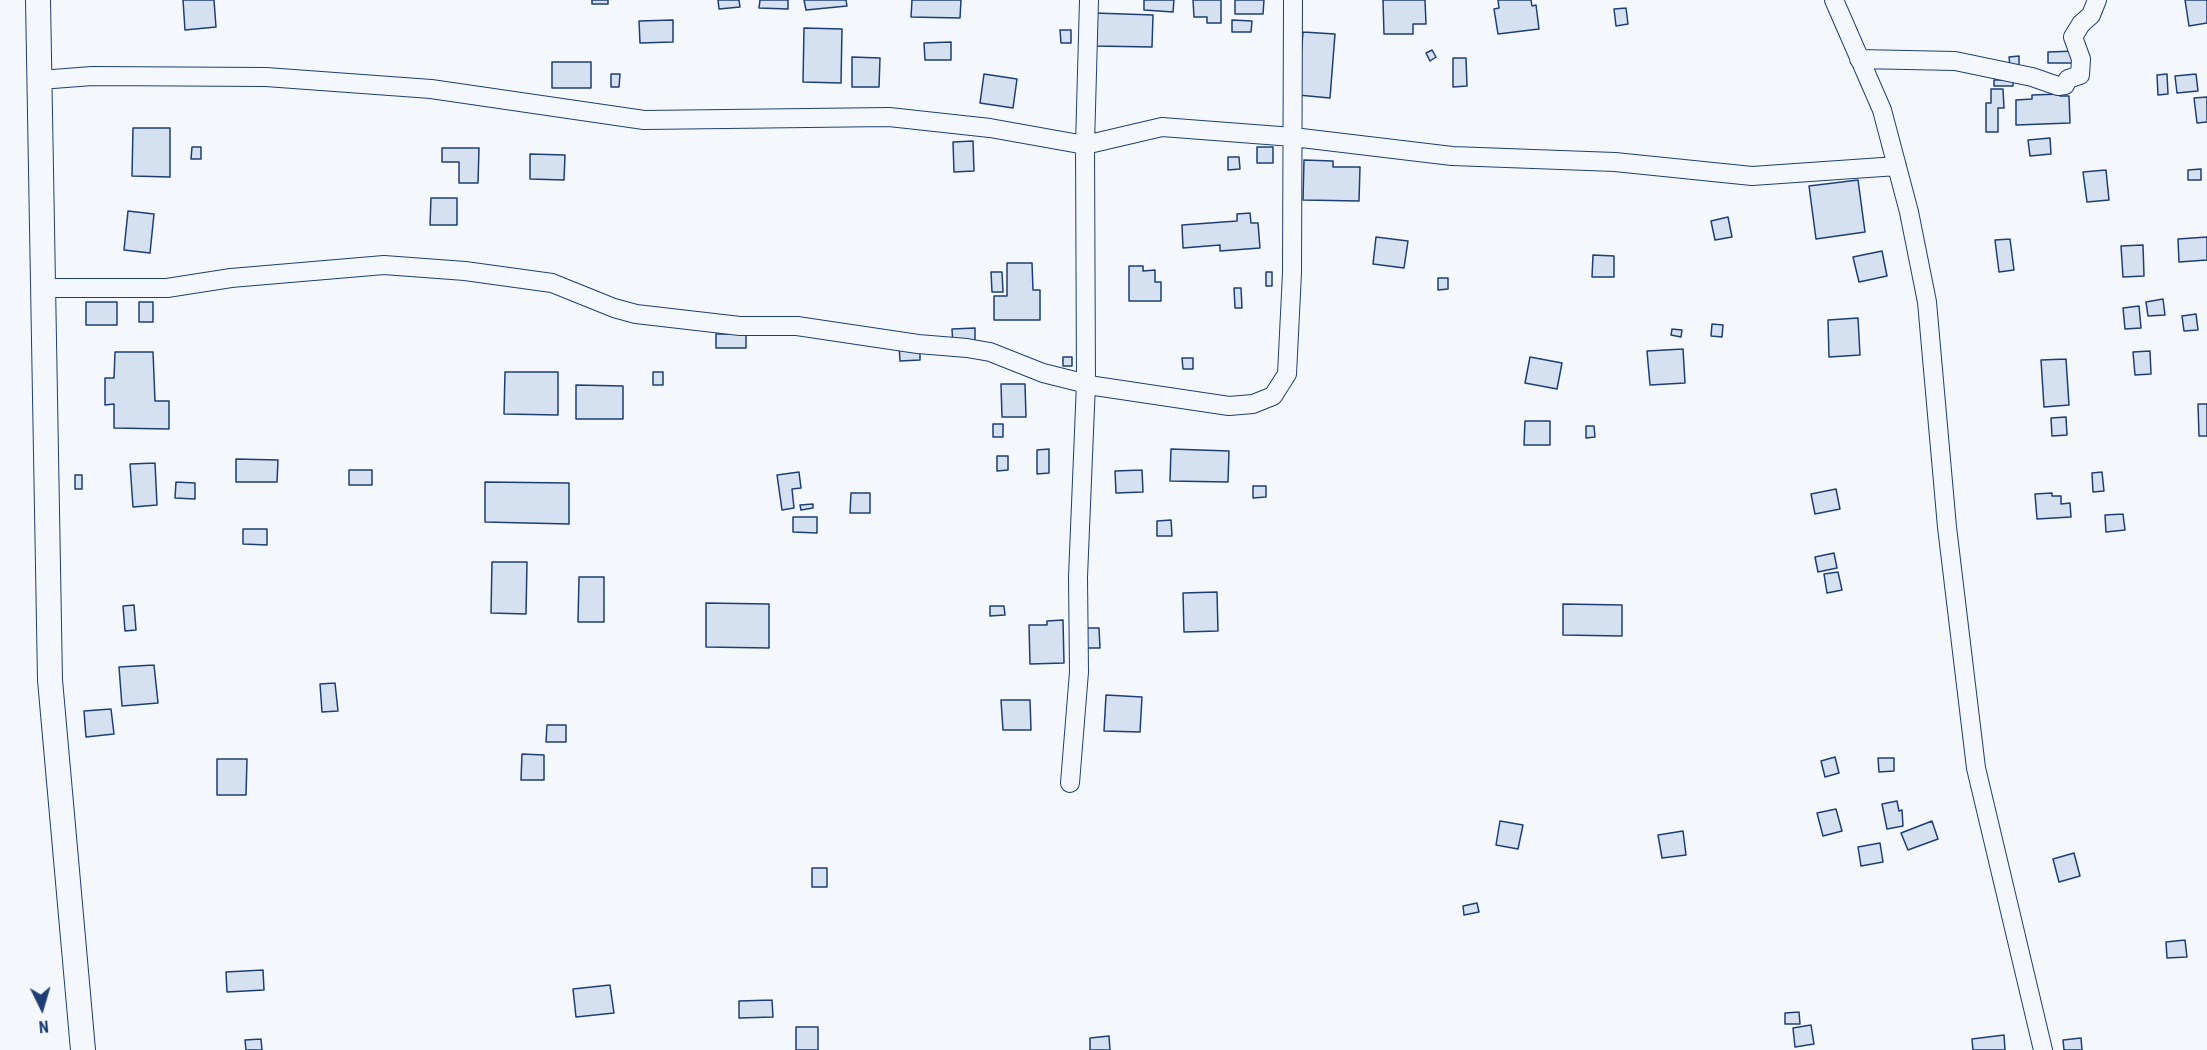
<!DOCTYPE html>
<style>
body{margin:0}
#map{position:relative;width:2207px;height:1050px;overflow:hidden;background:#f4f7fb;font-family:"Roboto Condensed",sans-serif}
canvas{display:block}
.north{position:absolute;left:12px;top:978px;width:60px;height:60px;-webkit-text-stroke:4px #f4f7fb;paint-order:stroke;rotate:175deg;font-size:16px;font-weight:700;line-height:24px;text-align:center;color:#1d3f73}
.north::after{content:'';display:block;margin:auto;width:21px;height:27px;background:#1d3f73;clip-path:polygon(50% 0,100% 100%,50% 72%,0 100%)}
</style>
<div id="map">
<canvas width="2207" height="1050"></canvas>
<div class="north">N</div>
</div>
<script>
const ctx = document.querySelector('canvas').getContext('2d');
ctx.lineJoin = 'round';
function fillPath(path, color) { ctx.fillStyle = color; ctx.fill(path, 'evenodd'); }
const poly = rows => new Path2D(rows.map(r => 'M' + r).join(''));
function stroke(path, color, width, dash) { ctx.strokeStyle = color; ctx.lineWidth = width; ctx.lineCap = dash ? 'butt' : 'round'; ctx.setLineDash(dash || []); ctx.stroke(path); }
const building = poly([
 [183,0,214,0,216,27,185,30,183,0],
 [592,0,608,0,608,4,592,4,592,0],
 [718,0,739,0,740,7,719,9,718,0],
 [760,0,788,0,788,9,759,8,760,0],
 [804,0,846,0,847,6,806,10,804,0],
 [912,0,961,0,960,18,911,17,912,0],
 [1144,0,1174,0,1173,12,1144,10,1144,0],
 [1193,0,1221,0,1221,23,1207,23,1207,17,1194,17,1193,0],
 [1235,0,1264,0,1263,14,1235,14,1235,0],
 [1383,0,1425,0,1426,24,1413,24,1413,34,1384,34,1383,0],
 [1498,0,1531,0,1532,6,1536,5,1539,29,1498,34,1494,9,1499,8,1498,0],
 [2185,0,2207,0,2207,23,2189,26,2185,0],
 [1626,8,1628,24,1616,26,1614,9,1626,8],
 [1094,13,1153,15,1152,47,1094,46,1094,13],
 [673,20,673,42,640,43,639,21,673,20],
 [1232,20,1252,21,1251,32,1232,32,1232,20],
 [804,28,842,29,841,83,803,82,804,28],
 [1060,30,1071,30,1071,43,1061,43,1060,30],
 [1303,32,1335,34,1330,98,1298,95,1303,32],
 [951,42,951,60,925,60,924,43,951,42],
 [1432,50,1436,57,1430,61,1426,53,1432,50],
 [2076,51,2077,63,2048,63,2048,52,2076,51],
 [2019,56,2019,65,2010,66,2009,57,2019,56],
 [852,57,880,58,879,87,852,87,852,57],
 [1453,58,1466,58,1467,86,1453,87,1453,58],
 [552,62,591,62,591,88,552,88,552,62],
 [611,74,620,74,619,87,611,87,611,74],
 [984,74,1017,79,1013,108,980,103,984,74],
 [2167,74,2168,94,2158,95,2157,75,2167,74],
 [2196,74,2198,91,2177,93,2175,76,2196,74],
 [1994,80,2013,80,2013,86,1994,86,1994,80],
 [1991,89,2003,89,2004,108,1998,108,1998,132,1986,132,1986,103,1991,103,1991,89],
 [2061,94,2060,96,2069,96,2070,123,2016,125,2016,100,2032,99,2032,95,2061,94],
 [2207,97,2207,122,2197,123,2194,98,2207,97],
 [133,128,170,128,170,177,132,176,133,128],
 [2050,138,2051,154,2030,156,2028,140,2050,138],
 [973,141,974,171,954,172,953,142,973,141],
 [192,147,201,147,201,159,191,159,192,147],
 [1257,147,1273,147,1273,163,1257,163,1257,147],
 [442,148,479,148,478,183,459,183,459,162,442,162,442,148],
 [530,154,565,155,564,180,530,179,530,154],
 [1228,157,1239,157,1240,169,1228,170,1228,157],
 [1304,160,1333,161,1333,167,1360,167,1359,201,1303,200,1304,160],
 [2201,169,2201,180,2188,180,2188,170,2201,169],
 [2106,170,2109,200,2087,202,2083,172,2106,170],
 [1858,180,1865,232,1816,239,1809,186,1858,180],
 [431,198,457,198,457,225,430,225,431,198],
 [128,211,154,214,150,253,124,250,128,211],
 [1250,213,1251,223,1258,223,1260,248,1220,251,1220,245,1183,248,1182,225,1237,221,1237,214,1250,213],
 [1728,217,1732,237,1715,240,1711,221,1728,217],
 [1376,237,1408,241,1404,268,1373,264,1376,237],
 [2207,237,2207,260,2179,262,2178,239,2207,237],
 [2010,239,2014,270,1999,272,1995,240,2010,239],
 [2143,245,2144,276,2123,277,2121,246,2143,245],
 [1882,251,1887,276,1859,282,1853,257,1882,251],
 [1593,255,1614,256,1614,277,1592,277,1593,255],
 [1007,263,1032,263,1033,290,1040,290,1040,320,994,320,994,296,1007,296,1007,263],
 [1129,266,1143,266,1143,271,1155,270,1155,282,1161,282,1161,301,1129,301,1129,266],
 [991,272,1002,272,1003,292,992,292,991,272],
 [1266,272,1272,272,1272,286,1266,286,1266,272],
 [1438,278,1448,278,1448,289,1438,290,1438,278],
 [1234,288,1241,288,1242,308,1235,308,1234,288],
 [2163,299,2165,315,2148,316,2146,302,2163,299],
 [86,302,117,302,117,325,86,325,86,302],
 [139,302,153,302,153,322,139,322,139,302],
 [2139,306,2141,328,2125,329,2123,308,2139,306],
 [2196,314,2198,330,2184,331,2182,316,2196,314],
 [1858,318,1860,355,1829,357,1828,320,1858,318],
 [1712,324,1723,325,1722,337,1711,336,1712,324],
 [975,328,975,346,953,346,952,329,975,328],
 [1672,329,1682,330,1681,337,1671,335,1672,329],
 [716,334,746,334,746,348,716,348,716,334],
 [920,344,920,360,900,361,899,345,920,344],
 [1683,349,1685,383,1650,385,1647,351,1683,349],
 [2150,351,2151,374,2135,375,2133,352,2150,351],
 [115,352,153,352,155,401,169,401,169,429,114,428,114,404,105,405,105,378,114,378,115,352],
 [1063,357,1072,357,1072,366,1063,366,1063,357],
 [1530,357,1562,363,1557,389,1525,383,1530,357],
 [1182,358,1193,358,1193,369,1183,369,1182,358],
 [2066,359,2069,405,2044,407,2041,360,2066,359],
 [505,372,558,372,558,415,504,414,505,372],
 [653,372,663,372,663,385,653,385,653,372],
 [1001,384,1025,384,1026,417,1002,417,1001,384],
 [576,385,623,386,623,419,576,419,576,385],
 [2198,404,2207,404,2207,436,2199,436,2198,404],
 [2066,417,2067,435,2052,436,2051,418,2066,417],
 [1525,421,1550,421,1550,445,1524,445,1525,421],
 [993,424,1003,424,1003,437,993,437,993,424],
 [1586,426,1594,426,1595,437,1586,438,1586,426],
 [1049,449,1049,473,1037,474,1037,450,1049,449],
 [1171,449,1229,451,1228,482,1170,481,1171,449],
 [997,456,1008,456,1008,470,997,471,997,456],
 [236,459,278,460,277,482,236,482,236,459],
 [155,463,157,505,133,507,130,464,155,463],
 [349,470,372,470,372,485,349,485,349,470],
 [1142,470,1143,492,1116,493,1115,471,1142,470],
 [799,472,801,488,792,489,794,508,782,510,777,475,799,472],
 [2102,472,2104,491,2093,492,2092,473,2102,472],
 [75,475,82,475,82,489,75,489,75,475],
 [176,482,195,483,195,499,175,498,176,482],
 [485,482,569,483,569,524,485,522,485,482],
 [1253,486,1266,486,1266,497,1253,498,1253,486],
 [1836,489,1840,509,1815,514,1811,494,1836,489],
 [851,493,870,493,870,513,850,513,851,493],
 [2052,493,2052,496,2061,496,2061,504,2070,503,2071,517,2037,519,2035,494,2052,493],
 [813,504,813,508,801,510,800,505,813,504],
 [2123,514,2125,530,2106,532,2105,515,2123,514],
 [793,517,817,517,817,533,793,532,793,517],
 [1171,520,1172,536,1157,536,1157,521,1171,520],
 [243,529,267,529,267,545,243,544,243,529],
 [1834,553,1837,568,1818,572,1815,557,1834,553],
 [492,562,527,562,526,614,491,613,492,562],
 [1838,572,1842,590,1827,593,1824,574,1838,572],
 [579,577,604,577,604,622,578,622,579,577],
 [1217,592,1218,631,1184,632,1183,593,1217,592],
 [706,603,769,604,769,648,706,647,706,603],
 [1563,604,1622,605,1622,636,1563,635,1563,604],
 [134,605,136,630,125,631,123,606,134,605],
 [990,606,1004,606,1005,615,990,616,990,606],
 [1063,620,1064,663,1030,664,1029,625,1047,625,1047,621,1063,620],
 [1086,628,1099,628,1100,648,1087,648,1086,628],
 [154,665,158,703,122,706,119,667,154,665],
 [335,683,338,711,322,712,320,684,335,683],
 [1106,695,1142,697,1140,732,1104,731,1106,695],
 [1001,700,1030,700,1031,730,1003,730,1001,700],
 [111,709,114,734,86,737,84,711,111,709],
 [547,725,566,725,566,742,546,742,547,725],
 [522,754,544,755,544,780,521,780,522,754],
 [1835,757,1839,773,1825,777,1821,761,1835,757],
 [1878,758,1894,758,1894,771,1879,772,1878,758],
 [217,759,247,759,246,795,217,795,217,759],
 [1897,801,1899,811,1902,810,1903,826,1887,829,1882,804,1897,801],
 [1836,809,1842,831,1823,836,1817,813,1836,809],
 [1500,821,1523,825,1518,849,1496,845,1500,821],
 [1932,821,1938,839,1908,850,1901,833,1932,821],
 [1683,831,1686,855,1662,858,1658,835,1683,831],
 [1880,843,1883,862,1861,866,1858,847,1880,843],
 [2074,853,2080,876,2059,882,2053,859,2074,853],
 [812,868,827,868,827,887,812,887,812,868],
 [1477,903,1479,912,1464,915,1463,906,1477,903],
 [2185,940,2187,957,2167,958,2166,942,2185,940],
 [263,970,264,990,227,992,226,972,263,970],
 [610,985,614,1013,576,1017,573,989,610,985],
 [772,1000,773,1017,739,1018,739,1001,772,1000],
 [1799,1012,1800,1024,1785,1024,1785,1013,1799,1012],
 [1811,1025,1814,1044,1795,1047,1793,1028,1811,1025],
 [796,1027,818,1027,818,1050,796,1050,796,1027],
 [2004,1035,2005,1050,1973,1050,1972,1039,2004,1035],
 [1109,1036,1110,1050,1090,1050,1090,1038,1109,1036],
 [2081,1038,2082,1050,2064,1050,2063,1040,2081,1038],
 [261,1039,262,1050,246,1050,245,1040,261,1039]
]);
const street = poly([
 [1834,0,1882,110,1909,212,1927,302,1947,527,1976,768,2043,1050],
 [1859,59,1955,61,2032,77,2058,86,2065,85,2068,79,2080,75,2081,59,2073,37,2081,24,2091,15,2097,0],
 [40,80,92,76,266,77,431,89,644,120,889,117,990,128,1085,145,1162,127,1293,137,1452,156,1615,162,1752,176,1897,166],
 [43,288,167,288,231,278,384,265,465,271,552,283,614,308,636,314,740,326,797,326,918,344,967,348,990,352,1043,373,1095,386,1229,406,1253,404,1273,396,1287,374,1292,273,1293,0],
 [1070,783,1079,672,1078,577,1086,383,1085,145,1089,0]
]);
const secondary = poly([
 [38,0,50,680,83,1050]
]);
fillPath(building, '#d5e0f0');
stroke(building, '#1d3f73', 1.5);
stroke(street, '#1d3f73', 20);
stroke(secondary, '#1d3f73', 26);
stroke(street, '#f4f7fb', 18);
stroke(secondary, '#f4f7fb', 24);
</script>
